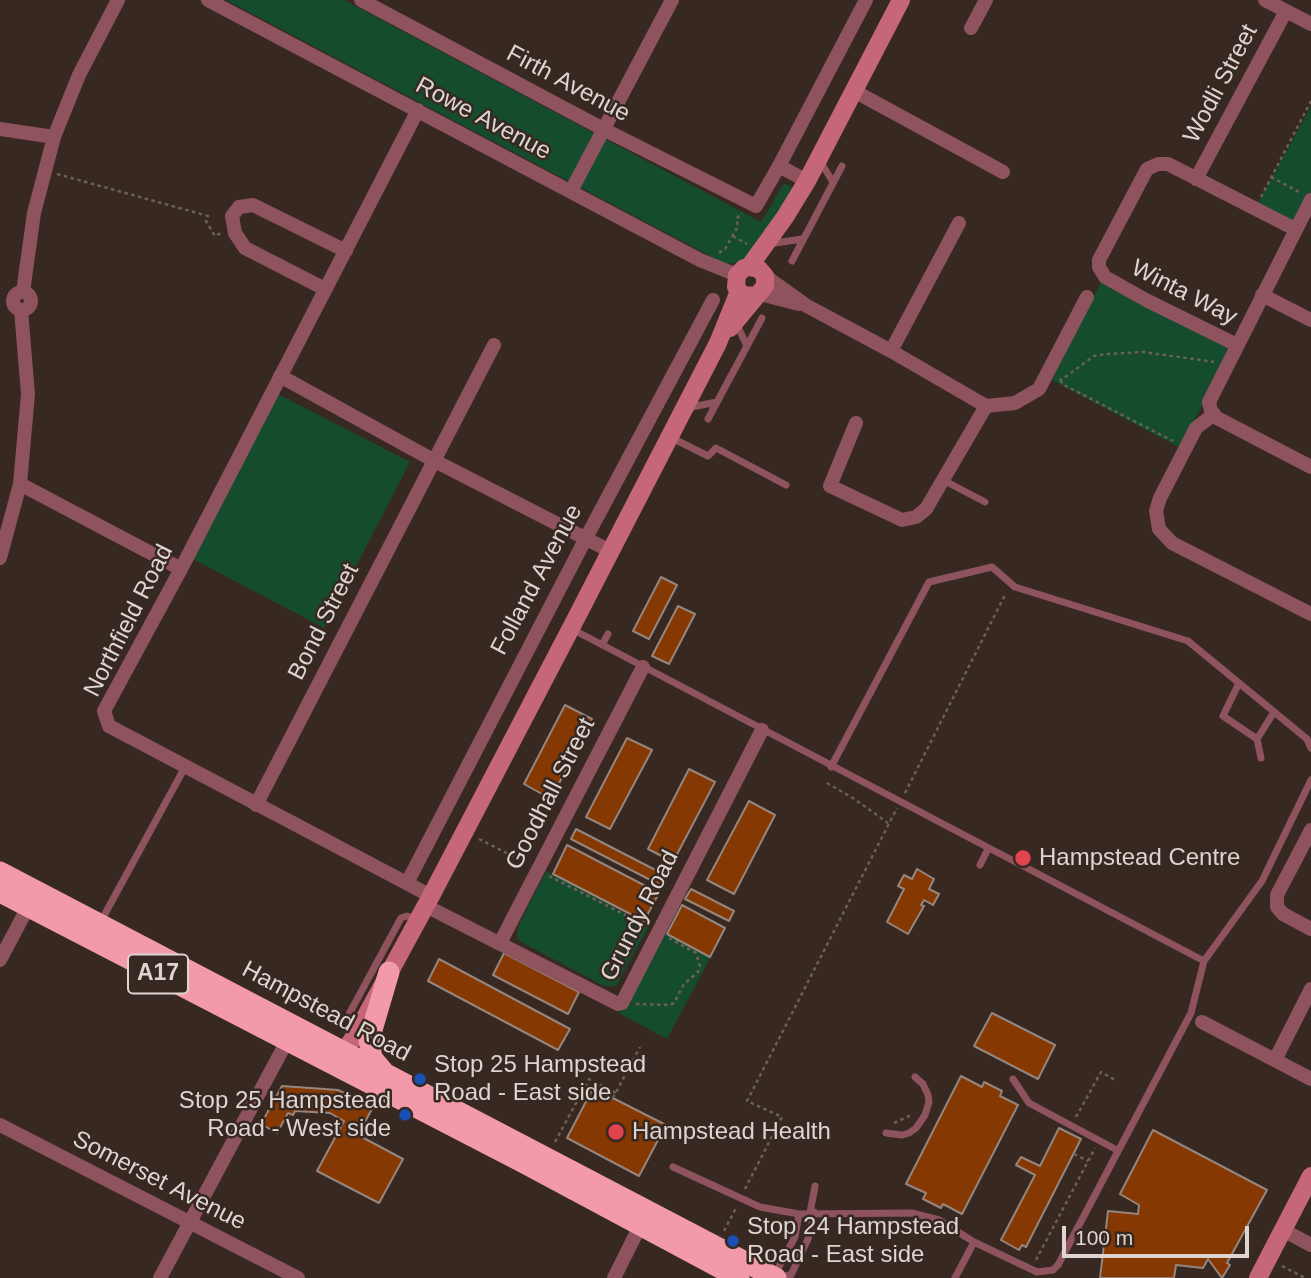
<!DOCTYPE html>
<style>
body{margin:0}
#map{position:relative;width:1311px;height:1278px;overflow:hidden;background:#372922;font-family:Arial,sans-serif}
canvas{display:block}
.scale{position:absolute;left:1062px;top:1226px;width:187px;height:32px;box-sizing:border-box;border:4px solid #ded5d1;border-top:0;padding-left:9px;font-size:21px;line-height:24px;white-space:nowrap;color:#ded5d1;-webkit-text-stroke:5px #372922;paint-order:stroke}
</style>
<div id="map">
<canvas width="1311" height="1278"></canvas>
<div class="scale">100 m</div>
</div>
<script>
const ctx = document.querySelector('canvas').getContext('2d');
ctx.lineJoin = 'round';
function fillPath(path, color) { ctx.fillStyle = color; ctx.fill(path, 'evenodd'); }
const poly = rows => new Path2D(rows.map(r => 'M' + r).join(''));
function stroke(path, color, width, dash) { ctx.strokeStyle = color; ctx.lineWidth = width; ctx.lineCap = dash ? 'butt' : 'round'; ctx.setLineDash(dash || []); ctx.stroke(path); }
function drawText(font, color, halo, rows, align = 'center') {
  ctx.font = font + ' Arial,sans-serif'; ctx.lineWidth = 5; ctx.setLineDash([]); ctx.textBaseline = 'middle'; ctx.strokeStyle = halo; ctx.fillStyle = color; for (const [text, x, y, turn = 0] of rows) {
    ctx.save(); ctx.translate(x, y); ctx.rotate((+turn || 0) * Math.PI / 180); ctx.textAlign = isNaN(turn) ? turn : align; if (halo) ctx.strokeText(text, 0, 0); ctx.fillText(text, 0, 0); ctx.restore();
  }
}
const green = poly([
 [226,0,344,0,761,222,784,183,793,188,752,261,725,264],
 [1311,107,1311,195,1293,228,1255,208],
 [1102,280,1238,347,1178,447,1052,380],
 [278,394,410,462,324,628,193,559],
 [546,871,649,926,616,986,604,986,523,943,517,938,518,927],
 [662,932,710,958,667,1039,619,1013]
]);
const building = poly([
 [661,577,677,585,649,639,633,631,661,577],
 [678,606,695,614,669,664,652,656,678,606],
 [565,705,592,719,551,799,524,784,565,705],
 [627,738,652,750,610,829,586,817,627,738],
 [689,769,715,782,673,862,648,849,689,769],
 [749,801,775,815,734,894,707,880,749,801],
 [576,829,667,876,662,886,571,839,576,829],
 [567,845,659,893,644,921,553,874,567,845],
 [917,869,934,879,929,889,939,894,933,905,924,900,921,905,924,906,908,934,887,922,904,889,898,886,904,875,912,879,917,869],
 [691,889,734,911,729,921,685,899,691,889],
 [682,905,725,928,710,957,667,934,682,905],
 [504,953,579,992,568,1014,493,975,504,953],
 [439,959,570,1029,558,1050,428,981,439,959],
 [992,1013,1055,1045,1038,1079,974,1046,992,1013],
 [961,1076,982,1087,984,1082,1002,1091,1000,1096,1018,1105,962,1214,943,1204,941,1208,923,1199,926,1193,906,1184,961,1076],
 [282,1086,338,1090,373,1107,358,1135,403,1159,379,1203,317,1171,344,1121,330,1113,295,1111,293,1115,288,1113,277,1133,261,1124,282,1086],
 [593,1088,666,1125,639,1176,567,1138,593,1088],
 [1059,1128,1081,1139,1026,1247,1022,1245,1019,1250,1001,1240,1035,1175,1016,1165,1021,1157,1040,1166,1059,1128],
 [1153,1130,1267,1190,1227,1263,1230,1265,1222,1278,1208,1259,1203,1268,1176,1265,1174,1278,1100,1278,1108,1211,1138,1214,1139,1205,1120,1194,1153,1130]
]);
const path = poly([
 [57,174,208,216,206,221,215,236,221,233],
 [1271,177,1299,192],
 [1261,197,1311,101],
 [733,236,747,244],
 [719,253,725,249,738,226,736,219,742,213],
 [1059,379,1061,380,1094,356,1106,354,1144,352,1214,362],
 [1061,380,1062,384,1173,441],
 [827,783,853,798,888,823],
 [905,793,1006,593],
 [479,839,526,863],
 [549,876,645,925],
 [636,1004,670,1005,674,1003,684,984,698,972,700,966,696,953,669,938],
 [613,1098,640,1047],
 [1076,1117,1101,1072,1117,1081],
 [894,1123,913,1114],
 [555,1142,589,1079,616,1093],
 [1074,1154,1088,1161],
 [745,1189,782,1117,747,1101,897,808],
 [724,1231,737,1206],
 [1036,1260,1095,1148],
 [1282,1266,1305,1278]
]);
const lane = poly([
 [820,161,833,182],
 [775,243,803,239],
 [792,261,842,166],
 [736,323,747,346],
 [687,408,717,402],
 [708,419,762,318],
 [670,437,708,456,716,448,786,485],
 [943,480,985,502],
 [572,629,1204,961],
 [602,645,608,634],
 [1239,683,1223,716,1257,739,1274,712],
 [1257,739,1261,758],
 [831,767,929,582,992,567,1015,587,1188,641,1307,739,1311,748],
 [980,865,988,849],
 [100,923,185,767],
 [348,1016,401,918,407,916,417,919],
 [1013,1079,1029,1103,1117,1150],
 [886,1133,902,1135,909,1133,916,1128,925,1115,929,1102,928,1095,923,1084,915,1077],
 [673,1167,760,1207,799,1214,912,1213,939,1220,974,1242,1037,1272,1053,1270,1058,1265,1191,1013,1204,961,1262,881,1311,780],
 [810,1213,815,1186],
 [775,1274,795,1237,799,1214],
 [778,1276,791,1275,808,1239,814,1212],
 [955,1278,974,1242]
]);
const street = poly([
 [208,0,700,260,737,275],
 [361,0,605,130,756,206,779,166,866,0],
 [1265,0,1311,24],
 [971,28,986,0],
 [854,91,1003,172],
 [418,110,181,569,104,711,109,726,431,896],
 [0,129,54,137],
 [779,166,807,181],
 [1196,179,1286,11],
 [571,191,672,0],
 [1311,200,1209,402,1211,411,1217,418,1311,467],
 [765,276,807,306,891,351,986,406,1015,403,1039,389,1087,297],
 [325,289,245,248,235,233,232,216,239,207,253,205,346,251],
 '13 301a9 9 0 1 1 18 0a9 9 0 1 1-18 0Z',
 [23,292,34,213,54,137,79,75,118,0],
 [760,294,799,304],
 [1262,295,1311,320],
 [1237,345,1146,300,1105,277,1099,267,1099,260,1147,169,1158,164,1168,164,1295,229],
 [891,351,959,223],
 [280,376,433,460,610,551],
 [1214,414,1196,428,1160,498,1156,511,1159,529,1172,543,1311,614],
 [856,423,830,486,902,520,916,517,926,509,986,406],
 [20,484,181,569],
 [0,558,20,484,28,394,21,310],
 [256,805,494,345],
 [1311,830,1277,895,1277,907,1283,914,1311,929],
 [407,883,586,538,713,300],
 [426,906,618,1004,622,1003,762,730],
 [500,943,643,667],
 [0,960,28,907],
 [1202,1022,1311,1079],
 [1275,1060,1311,989],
 [0,1125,298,1278],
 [1283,1230,1311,1245],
 [160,1278,287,1041],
 [614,1278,640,1226]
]);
const secondary = poly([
 [749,267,785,217,807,181,901,0],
 [730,328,765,286,765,276,759,269,749,267,744,268,737,275,736,287,742,295,756,296],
 [338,1061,356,1034,431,896,571,628,718,343,739,291],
 [1258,1278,1311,1176]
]);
const highway = poly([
 [0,872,776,1278],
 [0,892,524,1163,739,1278],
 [383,1071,372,1058,369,1040,389,972]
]);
const markers = [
 [1023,858,9,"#e0444e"],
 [420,1079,7,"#1a4fb4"],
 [405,1115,7,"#1a4fb4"],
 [616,1132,9,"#e0444e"],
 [733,1241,7,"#1a4fb4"]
];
const shields = [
 [158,974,60]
];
const shieldNames = [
 ["A17",158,974]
];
const streetNames = [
 ["Firth Avenue",568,84,28],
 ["Wodli Street",1221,84,-62],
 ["Rowe Avenue",483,119,28],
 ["Winta Way",1184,293,27],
 ["Folland Avenue",537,580,-62],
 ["Northfield Road",129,621,-63],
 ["Bond Street",324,622,-63],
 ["Goodhall Street",551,794,-63],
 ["Grundy Road",640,916,-63],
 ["Hampstead Road",326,1012,28],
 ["Somerset Avenue",159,1181,27]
];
const poiNames = [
 ["Hampstead Centre",1039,858],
 ["Stop 25 Hampstead",434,1065],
 ["Road - East side",434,1093],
 ["Stop 25 Hampstead",391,1101,"right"],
 ["Road - West side",391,1129,"right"],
 ["Hampstead Health",632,1132],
 ["Stop 24 Hampstead",747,1227],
 ["Road - East side",747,1255]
];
fillPath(green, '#144c2d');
fillPath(building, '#853802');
stroke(building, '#95857d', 2);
stroke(path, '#6b5f58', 2.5, [3.5, 3.5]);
stroke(lane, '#8f535e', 7);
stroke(street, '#8f535e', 14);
stroke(secondary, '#c56679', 18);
stroke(highway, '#f39aaa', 21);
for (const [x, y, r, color] of markers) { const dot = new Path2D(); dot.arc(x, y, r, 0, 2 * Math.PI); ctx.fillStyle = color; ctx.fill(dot); stroke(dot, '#372922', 2.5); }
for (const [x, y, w] of shields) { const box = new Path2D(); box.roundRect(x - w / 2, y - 19.5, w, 39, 5); ctx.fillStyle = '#372922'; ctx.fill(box); stroke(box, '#ded5d1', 2); }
drawText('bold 23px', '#ded5d1', null, shieldNames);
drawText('24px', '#ded5d1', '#372922', streetNames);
drawText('24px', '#ded5d1', '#372922', poiNames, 'left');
</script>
